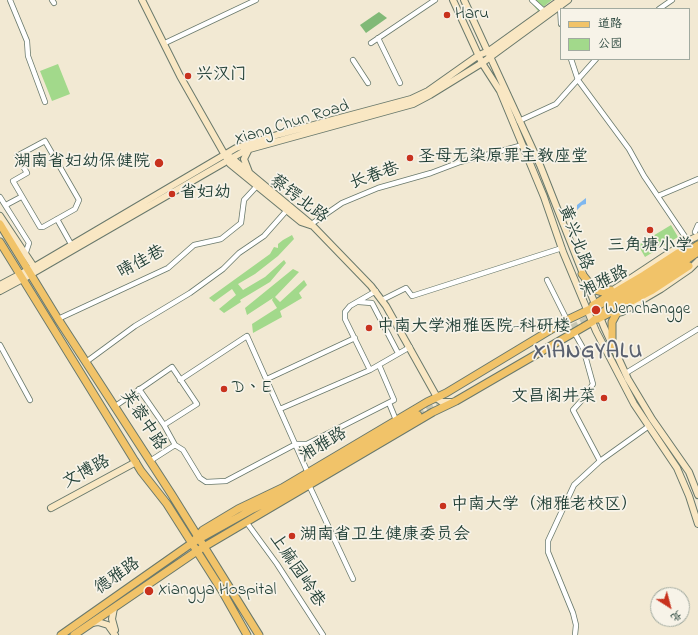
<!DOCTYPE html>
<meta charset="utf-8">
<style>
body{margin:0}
#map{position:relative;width:698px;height:635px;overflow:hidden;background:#f2e9d3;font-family:"Indie Flower","LXGW WenKai TC",sans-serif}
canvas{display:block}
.legend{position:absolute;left:560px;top:8px;width:130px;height:52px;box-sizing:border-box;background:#f7f3e8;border:1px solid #a1aaa0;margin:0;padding:5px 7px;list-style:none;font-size:12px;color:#1f3d34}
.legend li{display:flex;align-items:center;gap:8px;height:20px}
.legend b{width:20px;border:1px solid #a1aaa0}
.north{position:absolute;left:650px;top:587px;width:40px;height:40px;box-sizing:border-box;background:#f7f3e8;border:1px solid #a1aaa0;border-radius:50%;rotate:144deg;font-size:11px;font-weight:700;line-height:16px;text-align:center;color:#1f3d34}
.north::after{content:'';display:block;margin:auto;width:14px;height:18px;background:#c8321e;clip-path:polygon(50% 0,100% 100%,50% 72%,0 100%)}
</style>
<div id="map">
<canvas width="698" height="635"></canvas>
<ul class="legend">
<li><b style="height:5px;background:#f1c369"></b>道路</li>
<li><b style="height:11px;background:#a2d98b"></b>公园</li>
</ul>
<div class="north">北</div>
</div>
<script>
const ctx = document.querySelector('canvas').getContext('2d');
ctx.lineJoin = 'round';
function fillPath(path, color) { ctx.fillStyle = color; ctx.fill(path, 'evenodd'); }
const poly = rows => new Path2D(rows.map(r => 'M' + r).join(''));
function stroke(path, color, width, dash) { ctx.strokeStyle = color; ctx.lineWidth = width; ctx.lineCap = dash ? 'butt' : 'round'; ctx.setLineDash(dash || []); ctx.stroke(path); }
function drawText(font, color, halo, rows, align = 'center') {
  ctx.font = font + ' "Indie Flower","LXGW WenKai TC",sans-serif'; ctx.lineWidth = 3.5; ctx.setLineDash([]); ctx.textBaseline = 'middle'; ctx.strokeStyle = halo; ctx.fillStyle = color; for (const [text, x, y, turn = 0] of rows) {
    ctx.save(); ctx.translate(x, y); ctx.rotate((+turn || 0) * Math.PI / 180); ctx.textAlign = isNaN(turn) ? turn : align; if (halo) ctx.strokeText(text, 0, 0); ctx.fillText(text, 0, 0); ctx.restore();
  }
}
const green = poly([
 [529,0,552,0,538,11],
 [58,64,70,94,52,101,40,71],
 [671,225,678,237,645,257,638,245],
 [292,235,294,239,278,256,255,274,238,284,243,290,265,277,284,260,286,263,270,282,240,300,241,302,224,313,219,309,236,295,232,289,214,302,209,298,270,254,274,247,278,248,278,244,283,240],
 [293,269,299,272,275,297,280,302,304,280,307,285,299,293,302,298,280,311,282,317,253,333,252,324,277,308,272,300,273,298,247,315,245,308]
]);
const forest = poly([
 [379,12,387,18,366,33,360,25]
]);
const water = poly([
 [586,198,586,204,582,205,577,210,577,205]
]);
const primaryTunnel = poly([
 [686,247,698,240],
 [572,328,603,310],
 [418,415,444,398]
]);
const street = poly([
 [10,0,27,41,28,56,45,102],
 [52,0,54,3],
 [532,0,545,12],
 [560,6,561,24],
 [659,9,672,0],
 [378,38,400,83],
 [165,43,256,0],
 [371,43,435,0],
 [571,59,578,80,629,149,644,176,688,241],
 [353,60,368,83],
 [519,121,556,104,596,59],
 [45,141,79,200,75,209,43,227,40,227,13,181,27,173,17,156,45,141],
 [658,196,698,179],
 [0,197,29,243,25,255],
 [6,205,21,197],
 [57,219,71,244],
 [310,225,342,203,378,188,431,173,460,162,523,145],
 [695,232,698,225],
 [547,280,567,320],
 [382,300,406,288,412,296,562,248],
 [359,302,372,303,398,353],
 [58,319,168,268,194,245,221,239,241,223,244,200,256,187],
 [574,332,583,348,593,384,582,400,573,410,600,461],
 [0,345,30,400],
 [86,362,135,326,190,293,223,269,239,253,264,236,287,210],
 [370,370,345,319,345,312,350,306,376,291],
 [626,373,698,329],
 [267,379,355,338],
 [180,380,247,336,308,473],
 [139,389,164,425,175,445,183,450,200,478,206,482,226,481,296,444,307,444,394,400,379,365],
 [389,403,396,420],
 [114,407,172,367,197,404,164,425],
 [280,409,370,370,410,347],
 [150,461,175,445],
 [309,485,353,579],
 [247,523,277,564,323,635],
 [575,635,576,625,573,613,548,552,548,541,574,485,600,461,649,426]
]);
const secondary = poly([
 [142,0,180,76,230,164,301,222,313,226,371,286,386,306,438,399,442,402,451,402],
 [453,0,482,63,500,91,544,197,563,252,596,331,634,404,677,468,689,496,698,524],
 [464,0,540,165,604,327,628,379,652,419,689,472,698,495],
 [228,155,311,224],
 [249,172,244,159,249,149],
 [0,216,34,267],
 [0,285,34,267,236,148,280,134,411,99,428,91,479,55,489,51,560,0],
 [0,291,28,276,246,150,413,104,430,95,482,63,568,0],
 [610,292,684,243,698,236],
 [613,314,622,312,661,289,690,269,698,261],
 [51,508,136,462],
 [114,608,112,619,115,630],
 [92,623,98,622,108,625,115,635]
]);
const primary = poly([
 [0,224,58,319,172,495,259,635],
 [0,242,141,471,167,504,221,589,247,635],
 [582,274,595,290,602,292,611,290],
 [593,305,644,275,678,253],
 [598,319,651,291,689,266],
 [612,345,612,322,618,311],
 [192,543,203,530,238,509,282,488,427,402,446,393,567,320,624,293,662,269,698,245],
 [61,635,192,543,253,509,274,499,418,415],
 [74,635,197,551,433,412,456,401,592,322,607,309,654,282,698,252]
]);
const markers = [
 [447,15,4,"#c8321e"],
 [188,76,4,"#c8321e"],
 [410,158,4,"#c8321e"],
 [159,163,5,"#c8321e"],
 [172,194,4,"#c8321e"],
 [650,230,4,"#c8321e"],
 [596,310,5,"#c8321e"],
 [369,328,4,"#c8321e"],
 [224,389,4,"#c8321e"],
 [604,398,4,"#c8321e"],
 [443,506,4,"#c8321e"],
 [292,536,4,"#c8321e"],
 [149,591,5,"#c8321e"]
];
const poiNames = [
 ["Haru",455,15],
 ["兴汉门",196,76],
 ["圣母无染原罪主教座堂",418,158],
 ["湖南省妇幼保健院",150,163,"right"],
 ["省妇幼",180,194],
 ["三角塘小学",650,247,"center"],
 ["Wenchangge",605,310],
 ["中南大学湘雅医院-科研楼",377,328],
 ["D、E",232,389],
 ["文昌阁井菜",596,398,"right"],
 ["中南大学（湘雅老校区）",451,506],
 ["湖南省卫生健康委员会",300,536],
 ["Xiangya Hospital",158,591]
];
const streetNames = [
 ["Xiang Chun Road",292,124,-17],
 ["长春巷",375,177,-19],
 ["蔡锷北路",298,200,37],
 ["黄兴北路",574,238,69],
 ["晴佳巷",142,263,-28],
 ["湘雅路",605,283,-26],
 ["芙蓉中路",142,421,57],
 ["湘雅路",324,446,-31],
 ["文博路",87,473,-28],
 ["上麻园岭巷",296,571,56],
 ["德雅路",118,577,-35]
];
const districtNames = [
 ["XIANGYALU",588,354]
];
fillPath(green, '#a2d98b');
fillPath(forest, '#81b977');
fillPath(water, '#7fb7ef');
stroke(primaryTunnel, '#c8c7b3', 7, [7, 3.5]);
stroke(street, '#69796c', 6);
stroke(secondary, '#69796c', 8);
stroke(primary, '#69796c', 9);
stroke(street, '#fff', 4.5);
stroke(secondary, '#f9e7c3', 6);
stroke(primary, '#f1c369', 7);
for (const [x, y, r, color] of markers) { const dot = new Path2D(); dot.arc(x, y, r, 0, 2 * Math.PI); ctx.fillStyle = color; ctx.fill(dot); stroke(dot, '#f7f3e8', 1.5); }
drawText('17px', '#1f3d34', '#f7f3e8', poiNames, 'left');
drawText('17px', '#1f3d34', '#f7f3e8', streetNames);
ctx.letterSpacing = '1px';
drawText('bold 21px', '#5a6170', '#f7f3e8', districtNames);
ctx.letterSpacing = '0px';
</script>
